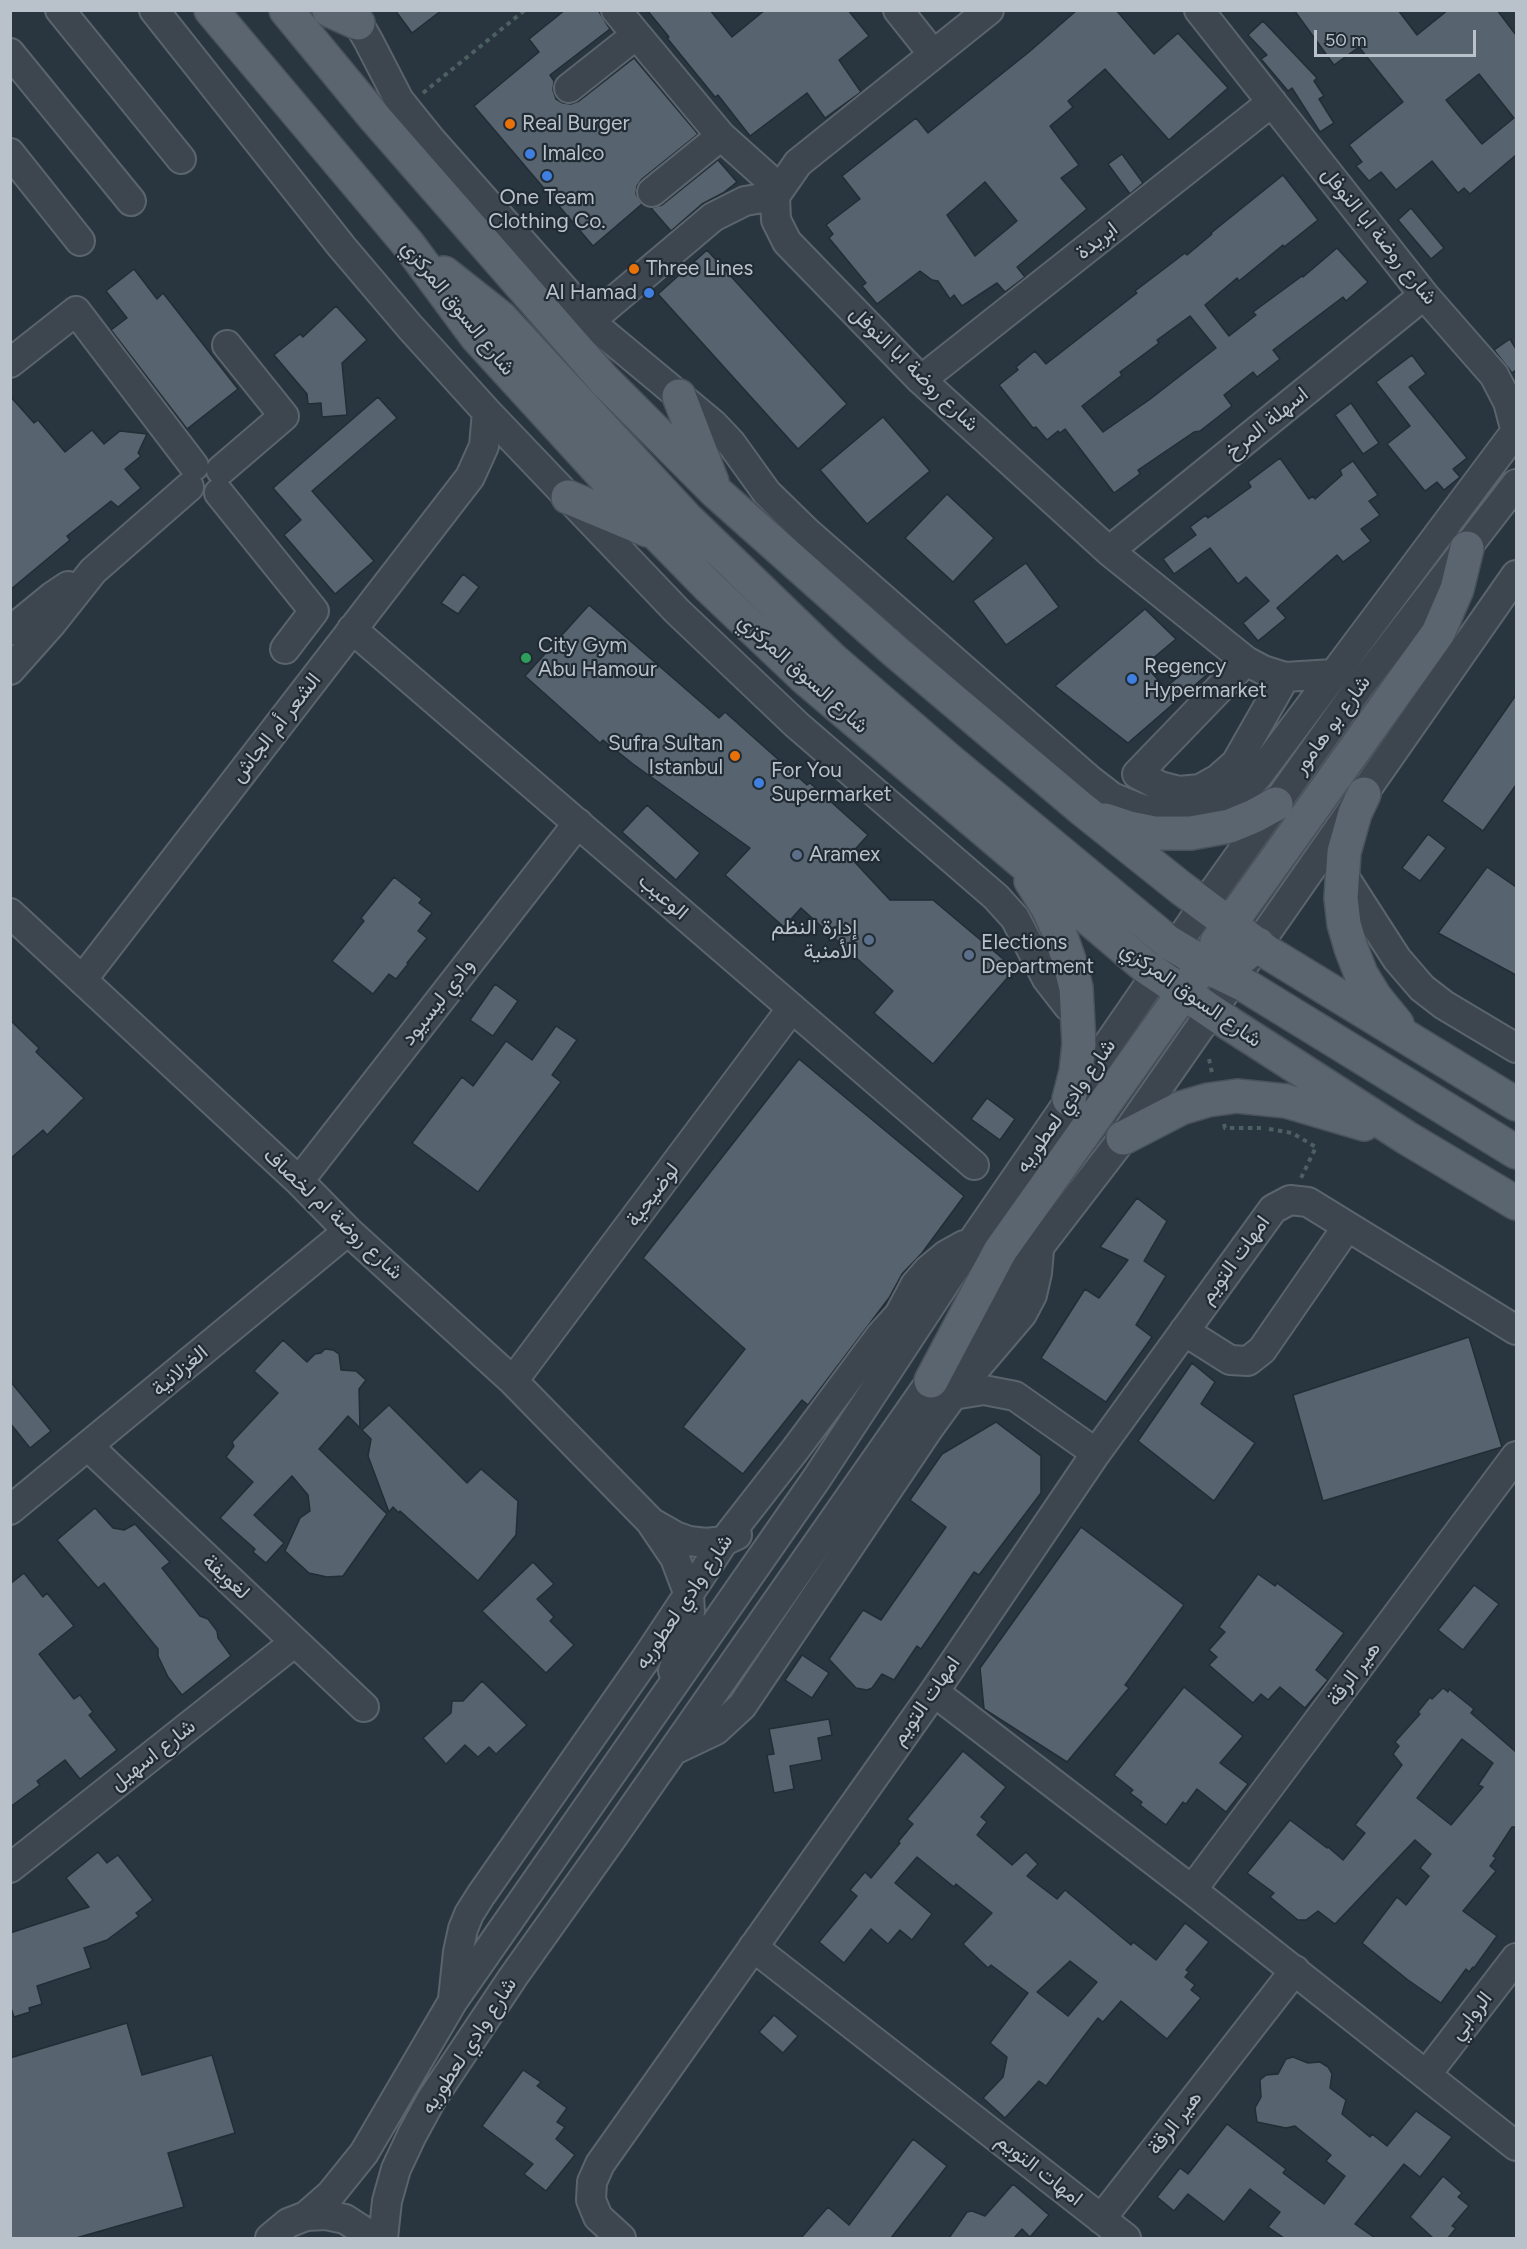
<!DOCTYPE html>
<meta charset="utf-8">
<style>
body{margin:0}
#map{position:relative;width:1527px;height:2249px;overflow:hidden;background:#29353f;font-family:Figtree,sans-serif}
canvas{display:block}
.frame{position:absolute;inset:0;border:12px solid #b9c1ca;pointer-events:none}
.scale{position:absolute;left:1314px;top:30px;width:162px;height:27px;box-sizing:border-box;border:3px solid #b9c1ca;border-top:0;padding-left:8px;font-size:18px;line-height:21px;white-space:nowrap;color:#b9c1ca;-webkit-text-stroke:4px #212b34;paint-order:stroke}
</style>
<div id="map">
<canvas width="1527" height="2249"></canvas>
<div class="frame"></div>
<div class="scale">50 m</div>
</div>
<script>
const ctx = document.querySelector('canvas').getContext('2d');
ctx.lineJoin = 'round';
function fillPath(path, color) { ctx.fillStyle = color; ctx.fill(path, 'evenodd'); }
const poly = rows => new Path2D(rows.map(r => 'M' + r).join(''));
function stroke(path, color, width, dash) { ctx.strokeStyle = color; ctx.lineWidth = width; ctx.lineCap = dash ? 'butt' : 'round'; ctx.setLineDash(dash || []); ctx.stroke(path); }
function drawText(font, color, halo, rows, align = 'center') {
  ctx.font = font + ' Figtree,Vazirmatn,sans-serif'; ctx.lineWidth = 4.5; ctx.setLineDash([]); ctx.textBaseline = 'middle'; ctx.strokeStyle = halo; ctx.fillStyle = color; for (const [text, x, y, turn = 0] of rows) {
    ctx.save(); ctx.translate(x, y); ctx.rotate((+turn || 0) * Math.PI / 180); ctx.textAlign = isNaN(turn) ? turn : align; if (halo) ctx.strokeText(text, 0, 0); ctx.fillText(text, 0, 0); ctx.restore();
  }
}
const building = poly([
 [395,10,442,10,412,33,395,10],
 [565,10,598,10,610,29,550,75,554,81,553,90,556,99,563,103,571,104,579,101,634,58,698,134,642,179,637,186,636,194,642,204,593,246,474,106,539,52,529,39,565,10],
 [647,10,710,10,732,37,765,10,848,10,869,36,839,60,861,92,825,118,807,93,750,136,718,95,715,97,667,38,669,37,647,10],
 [1077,10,1116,10,1154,54,1178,33,1228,88,1169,140,1105,69,1068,101,1073,107,1050,126,1079,165,1061,178,1087,209,1017,267,1025,277,1005,292,997,283,962,306,954,295,950,299,938,281,932,280,920,271,877,304,862,286,866,283,829,238,833,234,826,225,860,199,842,176,916,118,928,133,1029,52,1077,10],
 [985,182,1017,221,975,256,947,215,985,182],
 [1294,10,1398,10,1417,35,1448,10,1497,10,1516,35,1516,155,1470,194,1464,188,1458,193,1432,161,1396,190,1381,172,1369,181,1356,166,1362,162,1349,145,1403,102,1359,47,1334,65,1294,10],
 [1479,74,1514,118,1482,144,1446,100,1479,74],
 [1263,21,1317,78,1314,81,1324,96,1319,99,1334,123,1320,132,1292,88,1288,91,1261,59,1267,55,1248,35,1263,21],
 [1122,154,1143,183,1130,194,1108,164,1122,154],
 [718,160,737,182,723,193,702,204,671,231,651,208,662,205,718,160],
 [1283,175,1318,220,1284,247,1283,245,1239,281,1237,278,1205,305,1229,336,1256,315,1253,312,1302,276,1303,277,1337,248,1368,282,1346,301,1343,297,1273,350,1280,359,1257,377,1253,372,1224,395,1232,406,1200,431,1194,432,1138,470,1140,474,1114,493,1065,429,1060,433,1058,431,1047,440,1036,427,1033,428,999,385,1018,370,1016,367,1035,351,1046,364,1137,293,1135,291,1185,253,1187,255,1212,234,1211,233,1283,175],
 [1190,316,1216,348,1149,400,1103,432,1082,406,1122,375,1120,372,1159,343,1157,340,1190,316],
 [1411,208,1444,248,1431,259,1398,220,1411,208],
 [707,250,847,404,798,449,658,294,707,250],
 [134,269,157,299,163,293,238,389,187,429,111,330,127,318,106,291,134,269],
 [336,306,367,340,342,363,347,415,322,417,321,403,308,404,307,394,274,355,300,334,303,337,336,306],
 [1510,339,1516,349,1516,370,1512,373,1494,350,1510,339],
 [1412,355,1426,374,1409,387,1467,458,1453,469,1460,477,1444,490,1437,482,1425,491,1387,444,1410,426,1376,382,1412,355],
 [10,396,34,423,38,420,65,452,92,430,104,444,120,431,147,434,138,453,141,456,125,469,141,488,118,507,111,501,67,536,70,540,10,590,10,396],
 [378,397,397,418,312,491,374,561,335,594,284,535,301,520,273,488,378,397],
 [1351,403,1379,443,1363,454,1335,415,1351,403],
 [883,417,930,471,867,524,820,470,883,417],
 [1280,458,1309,499,1313,496,1315,499,1342,475,1340,470,1353,461,1378,495,1369,501,1380,515,1361,529,1371,541,1343,562,1337,555,1277,608,1286,618,1258,641,1243,623,1269,601,1246,577,1238,584,1210,548,1174,574,1163,559,1196,535,1190,527,1206,515,1208,518,1251,487,1248,482,1280,458],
 [947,494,994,538,953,582,905,538,947,494],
 [1026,563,1059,607,1006,645,973,601,1026,563],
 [463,574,479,587,458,614,441,603,463,574],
 [589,605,719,718,725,712,807,785,810,783,868,835,849,856,890,900,933,900,1015,969,933,1064,874,1013,893,991,801,908,784,927,725,875,750,848,633,764,603,740,600,743,525,676,589,605],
 [1145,609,1176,639,1145,665,1165,688,1198,660,1210,672,1128,743,1055,686,1145,609],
 [1516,695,1516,785,1483,831,1442,801,1516,695],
 [647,805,700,853,676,880,622,832,647,805],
 [1428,834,1446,848,1420,881,1402,868,1428,834],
 [1487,867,1516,887,1516,975,1438,933,1487,867],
 [394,877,422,899,419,903,432,913,418,931,427,938,407,963,408,964,396,979,389,974,373,994,332,961,364,921,361,918,394,877],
 [495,984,518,1001,493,1036,470,1020,495,984],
 [10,1020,39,1048,36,1052,84,1098,47,1135,43,1130,10,1159,10,1020],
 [556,1026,577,1040,552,1075,561,1082,478,1192,412,1143,462,1077,473,1086,506,1041,532,1060,556,1026],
 [799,1059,964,1196,922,1253,902,1274,889,1298,808,1405,802,1400,743,1474,683,1427,745,1349,643,1258,799,1059],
 [987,1098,1015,1119,1000,1140,971,1119,987,1098],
 [1137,1198,1167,1221,1144,1261,1166,1276,1136,1325,1152,1337,1106,1402,1041,1358,1085,1289,1099,1298,1128,1260,1100,1247,1137,1198],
 [1469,1337,1502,1447,1323,1501,1293,1395,1469,1337],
 [283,1340,307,1362,315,1354,321,1353,325,1349,333,1350,339,1354,341,1370,356,1371,366,1380,359,1389,360,1428,348,1416,319,1449,387,1514,343,1576,327,1577,309,1573,285,1551,300,1518,310,1511,308,1495,292,1476,254,1515,284,1543,266,1563,253,1552,255,1549,220,1518,253,1482,226,1457,234,1446,232,1442,278,1393,254,1371,283,1340],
 [1192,1363,1215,1382,1201,1404,1255,1443,1214,1501,1138,1441,1192,1363],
 [10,1381,51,1431,30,1448,10,1423,10,1381],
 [389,1405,467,1483,481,1469,518,1501,516,1535,478,1581,400,1511,399,1513,393,1507,389,1512,368,1456,371,1439,362,1430,389,1405],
 [996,1422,1041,1456,1041,1493,979,1575,974,1572,921,1649,917,1646,894,1680,882,1674,872,1688,867,1690,856,1688,829,1659,863,1610,881,1620,946,1527,910,1500,942,1454,996,1422],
 [95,1508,113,1528,124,1530,135,1524,170,1562,162,1568,200,1616,208,1619,217,1631,218,1638,231,1656,182,1695,168,1677,158,1656,158,1649,104,1583,98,1588,57,1540,95,1508],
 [1081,1527,1184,1605,1125,1685,1129,1688,1067,1762,984,1709,980,1668,1081,1527],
 [533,1562,554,1584,537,1599,554,1617,550,1621,574,1645,546,1673,482,1611,533,1562],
 [24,1573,43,1597,47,1593,74,1626,39,1654,74,1699,80,1695,93,1712,89,1715,117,1750,80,1779,65,1760,37,1781,40,1785,10,1807,10,1584,24,1573],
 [1258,1574,1275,1586,1277,1583,1344,1633,1316,1670,1328,1680,1305,1708,1280,1687,1268,1700,1261,1694,1253,1703,1209,1665,1217,1657,1209,1650,1225,1632,1219,1627,1258,1574],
 [1474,1585,1499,1604,1463,1650,1438,1630,1474,1585],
 [802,1655,829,1673,812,1698,785,1680,802,1655],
 [482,1681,527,1725,496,1754,489,1747,478,1757,465,1745,446,1764,423,1738,451,1713,452,1701,463,1701,482,1681],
 [1184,1687,1243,1736,1220,1763,1248,1784,1226,1812,1197,1789,1186,1804,1183,1802,1166,1825,1140,1805,1142,1802,1130,1793,1133,1790,1114,1775,1184,1687],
 [1443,1688,1448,1692,1449,1689,1474,1709,1471,1713,1516,1752,1516,1827,1512,1827,1493,1856,1496,1858,1490,1866,1496,1871,1463,1911,1497,1936,1474,1968,1473,1967,1469,1972,1466,1969,1441,2003,1408,1980,1362,1943,1397,1897,1406,1905,1429,1876,1420,1868,1431,1854,1415,1840,1335,1924,1318,1911,1306,1920,1298,1920,1270,1897,1274,1893,1247,1873,1290,1820,1327,1848,1328,1847,1343,1860,1365,1833,1355,1825,1402,1765,1393,1754,1399,1746,1395,1742,1420,1714,1418,1712,1430,1697,1432,1699,1443,1688],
 [1462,1739,1493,1763,1478,1785,1483,1787,1451,1825,1417,1798,1462,1739],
 [829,1719,832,1735,818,1738,822,1760,790,1766,794,1789,774,1793,767,1755,774,1754,769,1729,829,1719],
 [963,1751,1006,1787,981,1817,987,1822,977,1835,1012,1865,1026,1852,1038,1864,1027,1876,1057,1899,1065,1890,1131,1945,1133,1942,1156,1960,1185,1923,1209,1942,1186,1970,1189,1972,1185,1977,1195,1985,1191,1990,1201,1998,1167,2039,1121,2001,1103,2022,1098,2018,1046,2086,1039,2081,1005,2118,983,2098,1003,2077,1007,2057,990,2043,1028,1993,991,1965,988,1968,963,1944,992,1913,956,1884,954,1887,917,1857,895,1883,932,1914,912,1940,900,1930,888,1944,871,1929,844,1963,819,1942,857,1896,850,1890,865,1872,871,1878,900,1843,898,1842,913,1824,907,1819,963,1751],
 [1070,1961,1097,1982,1068,2016,1037,1992,1070,1961],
 [98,1852,107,1863,118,1855,153,1900,136,1913,139,1916,107,1940,84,1948,91,1968,37,1986,42,2004,29,2008,30,2012,14,2017,10,2005,10,1933,89,1907,66,1878,98,1852],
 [774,2015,798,2036,783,2053,759,2032,774,2015],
 [127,2023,142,2075,212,2055,235,2133,168,2153,184,2207,76,2238,10,2238,10,2058,127,2023],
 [1293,2057,1308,2063,1320,2062,1328,2067,1332,2074,1330,2088,1346,2100,1342,2114,1370,2137,1372,2134,1387,2146,1416,2111,1452,2137,1420,2177,1404,2164,1355,2224,1375,2238,1284,2238,1268,2227,1280,2212,1250,2189,1224,2222,1188,2194,1174,2211,1157,2197,1180,2168,1188,2174,1227,2124,1286,2169,1283,2173,1324,2204,1345,2176,1326,2161,1331,2155,1295,2126,1286,2128,1257,2122,1255,2108,1261,2097,1260,2080,1266,2075,1278,2074,1286,2059,1293,2057],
 [523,2070,541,2082,537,2086,567,2108,557,2122,565,2127,556,2139,575,2155,546,2191,524,2174,533,2164,482,2126,523,2070],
 [913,2139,947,2166,891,2238,801,2238,828,2207,849,2225,913,2139],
 [1443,2176,1462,2193,1458,2197,1469,2206,1452,2226,1456,2228,1448,2238,1433,2238,1410,2217,1443,2176],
 [1013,2184,1049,2215,1030,2237,1022,2229,1014,2238,949,2238,967,2212,972,2211,985,2216,1013,2184]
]);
const path = poly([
 [423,93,525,10],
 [1209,1059,1212,1073],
 [1224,1124,1225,1128,1261,1128],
 [1269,1129,1292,1133,1316,1147,1301,1178]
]);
const minor = poly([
 [60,10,181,159],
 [154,10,342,247,410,327,487,412,677,611,797,725,996,897,1015,918,1047,979,1068,1006,1078,1012],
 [346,10,358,23,368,40,399,100,432,141,600,330,713,424,731,443,767,493,807,532,1090,780,1112,797,1136,807,1156,813,1181,814,1205,811,1226,804,1241,794,1257,777,1516,431],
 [616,10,721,136,779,188],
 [898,10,933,54],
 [989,10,798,163,775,196,776,220,787,242,921,380,1109,551,1246,661,1263,670,1285,677,1333,674],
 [1199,10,1424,295,1494,375,1508,402,1516,432],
 [10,53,131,201],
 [569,88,636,35],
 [10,153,80,241],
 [652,192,721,136],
 [591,320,713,217,745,201,775,196],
 [10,363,76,311,194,466],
 [921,380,1272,102],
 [221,470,284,416,227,345],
 [219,493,314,611,285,649],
 [1109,551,1424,295],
 [352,629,974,1165],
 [10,631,53,596,68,586],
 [1246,661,1137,774,1160,786,1179,791,1200,789,1218,779,1236,763,1285,677],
 [10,670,51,624,93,571,189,487],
 [1341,872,1397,959,1422,988,1444,1005,1516,1048],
 [10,913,299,1181,348,1231,513,1381,650,1521,675,1558,689,1595,690,1612,687,1630,673,1671],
 [82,980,470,477,484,446,487,412],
 [299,1181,578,823],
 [1184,1331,1230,1360,1248,1361,1262,1350,1347,1227],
 [513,1381,792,1008],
 [953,1395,984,1390,1015,1396,1096,1453],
 [89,1447,364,1707],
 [10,1510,348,1231],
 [654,1524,675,1536,689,1541,706,1543,724,1541,737,1535],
 [934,1692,1192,1890,1516,2146],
 [674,1750,716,1730,742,1706,929,1428,953,1395,1022,1314,1032,1295,1037,1273,1039,1250],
 [10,1868,295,1642],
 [1192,1890,1516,1456],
 [753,1947,1126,2238],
 [453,1999,458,1952,463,1929,469,1914,481,1895,645,1660,724,1541,795,1450,880,1336,899,1315,915,1285,928,1270,946,1255,964,1245],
 [1426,2075,1516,1958],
 [306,2216,331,2194,364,2153,453,2001,817,1478,974,1239,1204,905,1360,686,1516,484],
 [1101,2219,1295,1970],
 [270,2238,288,2223,306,2216,326,2215,345,2219,362,2230,370,2238],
 [383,2238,387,2201,396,2169,412,2135,431,2100,513,1977,612,1838,931,1381,983,1320,1123,1138,1516,575],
 [621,2238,598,2217,591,2200,592,2182,600,2164,934,1692,1096,1453,1273,1209,1290,1200,1308,1202,1516,1330]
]);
const major = poly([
 [211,10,408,244,476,336,656,533,707,585,805,678,1146,967,1230,1024,1407,1138,1516,1203],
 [286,10,375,118,604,380,716,492,896,652,1082,809,1181,888,1267,952,1516,1104],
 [329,10,358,23],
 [444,273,501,318,686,518,832,659,950,761,1155,931,1168,942,1193,957,1214,966,1224,966,1236,962,1258,944],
 [679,396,712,482],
 [568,497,647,530],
 [1364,794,1355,813,1344,852,1341,898,1344,924,1351,948,1361,974,1375,997,1397,1024],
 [1105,820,1129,828,1154,833,1191,833,1230,826,1254,816,1276,804],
 [1031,881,1048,908,1060,934,1069,960,1076,988,1079,1044,1076,1072,1069,1099],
 [1217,942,1438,633,1457,589,1467,548],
 [1203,965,1246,986,1516,1152],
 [1123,1138,1181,1108,1208,1100,1237,1096,1286,1101,1364,1124],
 [931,1381,1000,1251,1196,975]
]);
const markers = [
 [510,124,6,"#e8710a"],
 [530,154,6,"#3f7fe0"],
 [547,176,6,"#3f7fe0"],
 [634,269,6,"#e8710a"],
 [649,293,6,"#3f7fe0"],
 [526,658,6,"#2e9e5b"],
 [1132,679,6,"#3f7fe0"],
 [735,756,6,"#e8710a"],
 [759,783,6,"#3f7fe0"],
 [797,855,6,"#5c6f8a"],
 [869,940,6,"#5c6f8a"],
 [969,955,6,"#5c6f8a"]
];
const poiNames = [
 ["Real Burger",522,124],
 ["Imalco",542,154],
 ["One Team",547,198,"center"],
 ["Clothing Co.",547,222,"center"],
 ["Three Lines",646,269],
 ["Al Hamad",637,293,"right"],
 ["City Gym",538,646],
 ["Abu Hamour",538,670],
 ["Regency",1144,667],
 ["Hypermarket",1144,691],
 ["Sufra Sultan",723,744,"right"],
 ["Istanbul",723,768,"right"],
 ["For You",771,771],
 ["Supermarket",771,795],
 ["Aramex",809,855],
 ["إدارة النظم",857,928,"right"],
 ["الأمنية",857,952,"right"],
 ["Elections",981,943],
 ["Department",981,967]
];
const streetNames = [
 ["شارع روضة ابا النوفل",1379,236,51],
 ["ابريدة",1097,241,-38],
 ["شارع السوق المركزي",458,308,51],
 ["شارع روضة ابا النوفل",914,369,44],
 ["اسهلة المرخ",1267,423,-39],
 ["شارع السوق المركزي",803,674,42],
 ["شارع بو هامور",1332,725,-54],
 ["الشعر أم الجاش",276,728,-52],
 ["الوعيب",663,897,41],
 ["شارع السوق المركزي",1191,995,35],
 ["وادي ليسيود",438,1002,-52],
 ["شارع وادي لعطوريه",1066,1106,-55],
 ["لوضيحية",653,1195,-53],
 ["شارع روضة ام لخصاف",333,1214,43],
 ["امهات التويم",1235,1260,-54],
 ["الغزلانية",180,1371,-40],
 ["لغويفة",226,1577,43],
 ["شارع وادي لعطوريه",684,1602,-56],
 ["هير الرقة",1354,1674,-53],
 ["امهات التويم",926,1701,-55],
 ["شارع اسهيل",153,1755,-38],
 ["الروابي",1471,2016,-52],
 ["شارع وادي لعطوريه",469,2046,-57],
 ["هير الرقة",1175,2123,-52],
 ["امهات التويم",1039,2170,38]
];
fillPath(building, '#57636f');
stroke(building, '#232d36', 1.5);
stroke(minor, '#5a646d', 32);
stroke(major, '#49525b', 36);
stroke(path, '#4d6061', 4, [4.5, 4.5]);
stroke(minor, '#3d464f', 28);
stroke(major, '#5b656f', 33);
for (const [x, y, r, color] of markers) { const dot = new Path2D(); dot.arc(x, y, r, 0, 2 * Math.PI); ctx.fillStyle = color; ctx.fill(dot); stroke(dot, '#212b34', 2); }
drawText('21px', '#b9c1ca', '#212b34', poiNames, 'left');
drawText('21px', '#b9c1ca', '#212b34', streetNames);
</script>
